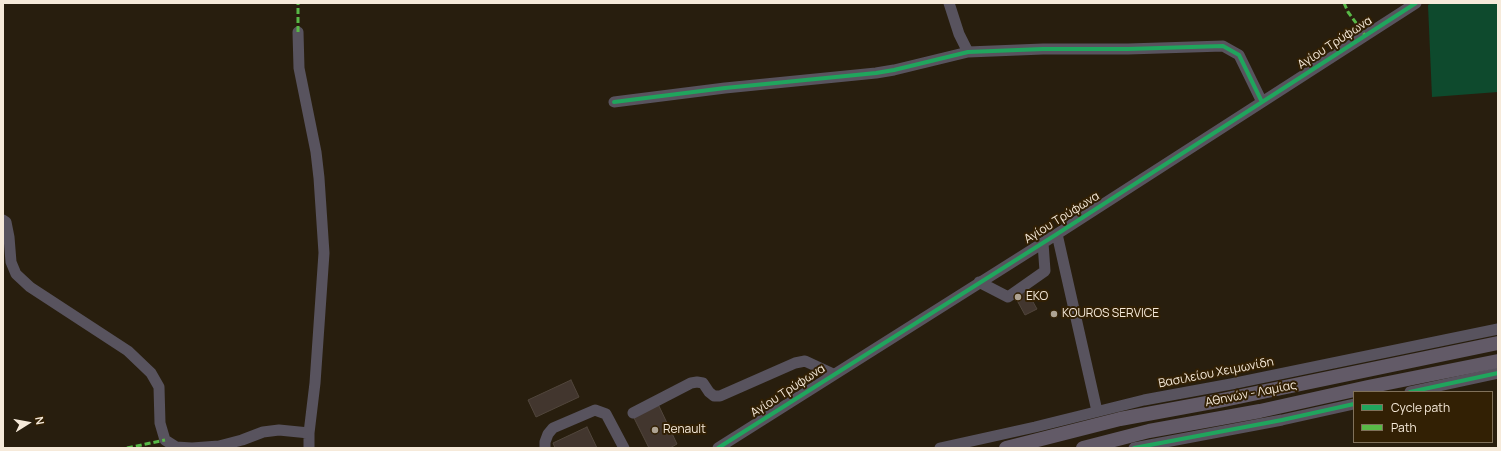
<!DOCTYPE html>
<meta charset="utf-8">
<style>
body{margin:0}
#map{position:relative;width:1501px;height:451px;overflow:hidden;background:#281e0e;font-family:Manrope,sans-serif}
canvas{display:block}
.frame{position:absolute;inset:0;border:4px solid #f6eada;pointer-events:none}
.legend{position:absolute;left:1353px;top:391px;width:140px;height:52px;box-sizing:border-box;background:#322004;border:1px solid #80715a;margin:0;padding:5px 7px;list-style:none;font-size:12px;color:#f6eada}
.legend li{display:flex;align-items:center;gap:8px;height:20px}
.legend b{width:20px;border:1px solid #80715a}
.north{position:absolute;left:8px;top:403px;width:40px;height:40px;-webkit-text-stroke:3px #322004;paint-order:stroke;rotate:79deg;font-size:11px;font-weight:700;line-height:16px;text-align:center;color:#f6eada}
.north::after{content:'';display:block;margin:auto;width:14px;height:18px;background:#f6eada;clip-path:polygon(50% 0,100% 100%,50% 72%,0 100%)}
</style>
<div id="map">
<canvas width="1501" height="451"></canvas>
<div class="frame"></div>
<ul class="legend">
<li><b style="height:5px;background:#20a55d"></b>Cycle path</li>
<li><b style="height:5px;background:#58b947"></b>Path</li>
</ul>
<div class="north">N</div>
</div>
<script>
const ctx = document.querySelector('canvas').getContext('2d');
ctx.lineJoin = 'round';
function fillPath(path, color) { ctx.fillStyle = color; ctx.fill(path, 'evenodd'); }
const poly = rows => new Path2D(rows.map(r => 'M' + r).join(''));
function stroke(path, color, width, dash) { ctx.strokeStyle = color; ctx.lineWidth = width; ctx.lineCap = dash ? 'butt' : 'round'; ctx.setLineDash(dash || []); ctx.stroke(path); }
function drawText(font, color, halo, rows, align = 'center') {
  ctx.font = font + ' Manrope,sans-serif'; ctx.lineWidth = 4; ctx.setLineDash([]); ctx.textBaseline = 'middle'; ctx.strokeStyle = halo; ctx.fillStyle = color; for (const [text, x, y, turn = 0] of rows) {
    ctx.save(); ctx.translate(x, y); ctx.rotate((+turn || 0) * Math.PI / 180); ctx.textAlign = isNaN(turn) ? turn : align; if (halo) ctx.strokeText(text, 0, 0); ctx.fillText(text, 0, 0); ctx.restore();
  }
}
const green = poly([
 [1432,3,1498,3,1498,92,1432,97,1428,5]
]);
const building = poly([
 [1023,284,1037,309,1025,315,1012,291,1023,284],
 [571,380,579,397,536,417,528,400,571,380],
 [658,404,677,444,670,448,649,448,633,416,658,404],
 [587,427,597,448,555,448,553,443,587,427]
]);
const minor = poly([
 [949,3,959,34,968,52],
 [298,32,299,68,316,152,319,178,324,253,315,383,309,433,309,448],
 [614,102,725,88,876,73,894,70,968,52,1043,49,1128,49,1223,46,1239,55,1262,102],
 [3,220,6,222,9,237,11,262,16,274,30,287,128,351,151,373,159,387,160,423,165,440,176,447,192,448,219,446,242,440,263,432,279,430,309,433],
 [1057,234,1097,411],
 [979,282,1008,297,1045,271,1043,243],
 [1410,392,1498,373],
 [633,413,691,383,697,382,703,383,709,392,714,396,720,396,795,363,805,361,833,374],
 [545,448,545,442,548,434,553,428,595,410,606,414,624,448],
 [718,448,1057,234,1416,3],
 [940,448,1035,427,1144,400,1231,384,1498,329],
 [1134,448,1282,420,1354,404]
]);
const major = poly([
 [1006,448,1120,419,1223,400,1498,343],
 [1083,448,1149,431,1260,411,1368,387,1498,361]
]);
const quiet = poly([
 [1344,3,1348,12,1365,35],
 [298,32,298,3],
 [127,448,165,440]
]);
const cycleway = poly([
 [614,102,725,88,876,73,894,70,968,52,1043,49,1128,49,1223,46,1239,55,1262,102],
 [1410,392,1498,373],
 [718,448,1057,234,1416,3],
 [1134,448,1282,420,1354,404]
]);
const markers = [
 [1018,297,4,"#aea393"],
 [1054,314,4,"#aea393"],
 [655,430,4,"#aea393"]
];
const streetNames = [
 ["Αγίου Τρύφωνα",1335,43,-33],
 ["Αγίου Τρύφωνα",1062,218,-32],
 ["Βασιλείου Χειμωνίδη",1216,373,-11],
 ["Αγίου Τρύφωνα",788,391,-33],
 ["Αθηνών - Λαμίας",1251,394,-11]
];
const poiNames = [
 ["EKO",1026,297],
 ["KOUROS SERVICE",1062,314],
 ["Renault",663,430]
];
fillPath(green, '#0e4a2d');
fillPath(building, '#42362e');
stroke(building, '#51463c', 1);
stroke(minor, '#58535e', 11);
stroke(major, '#625a67', 14);
stroke(quiet, '#58b947', 3, [6, 3]);
stroke(cycleway, '#20a55d', 4);
for (const [x, y, r, color] of markers) { const dot = new Path2D(); dot.arc(x, y, r, 0, 2 * Math.PI); ctx.fillStyle = color; ctx.fill(dot); stroke(dot, '#322004', 1.5); }
drawText('12px', '#f6eada', '#322004', streetNames);
drawText('12px', '#f6eada', '#322004', poiNames, 'left');
</script>
